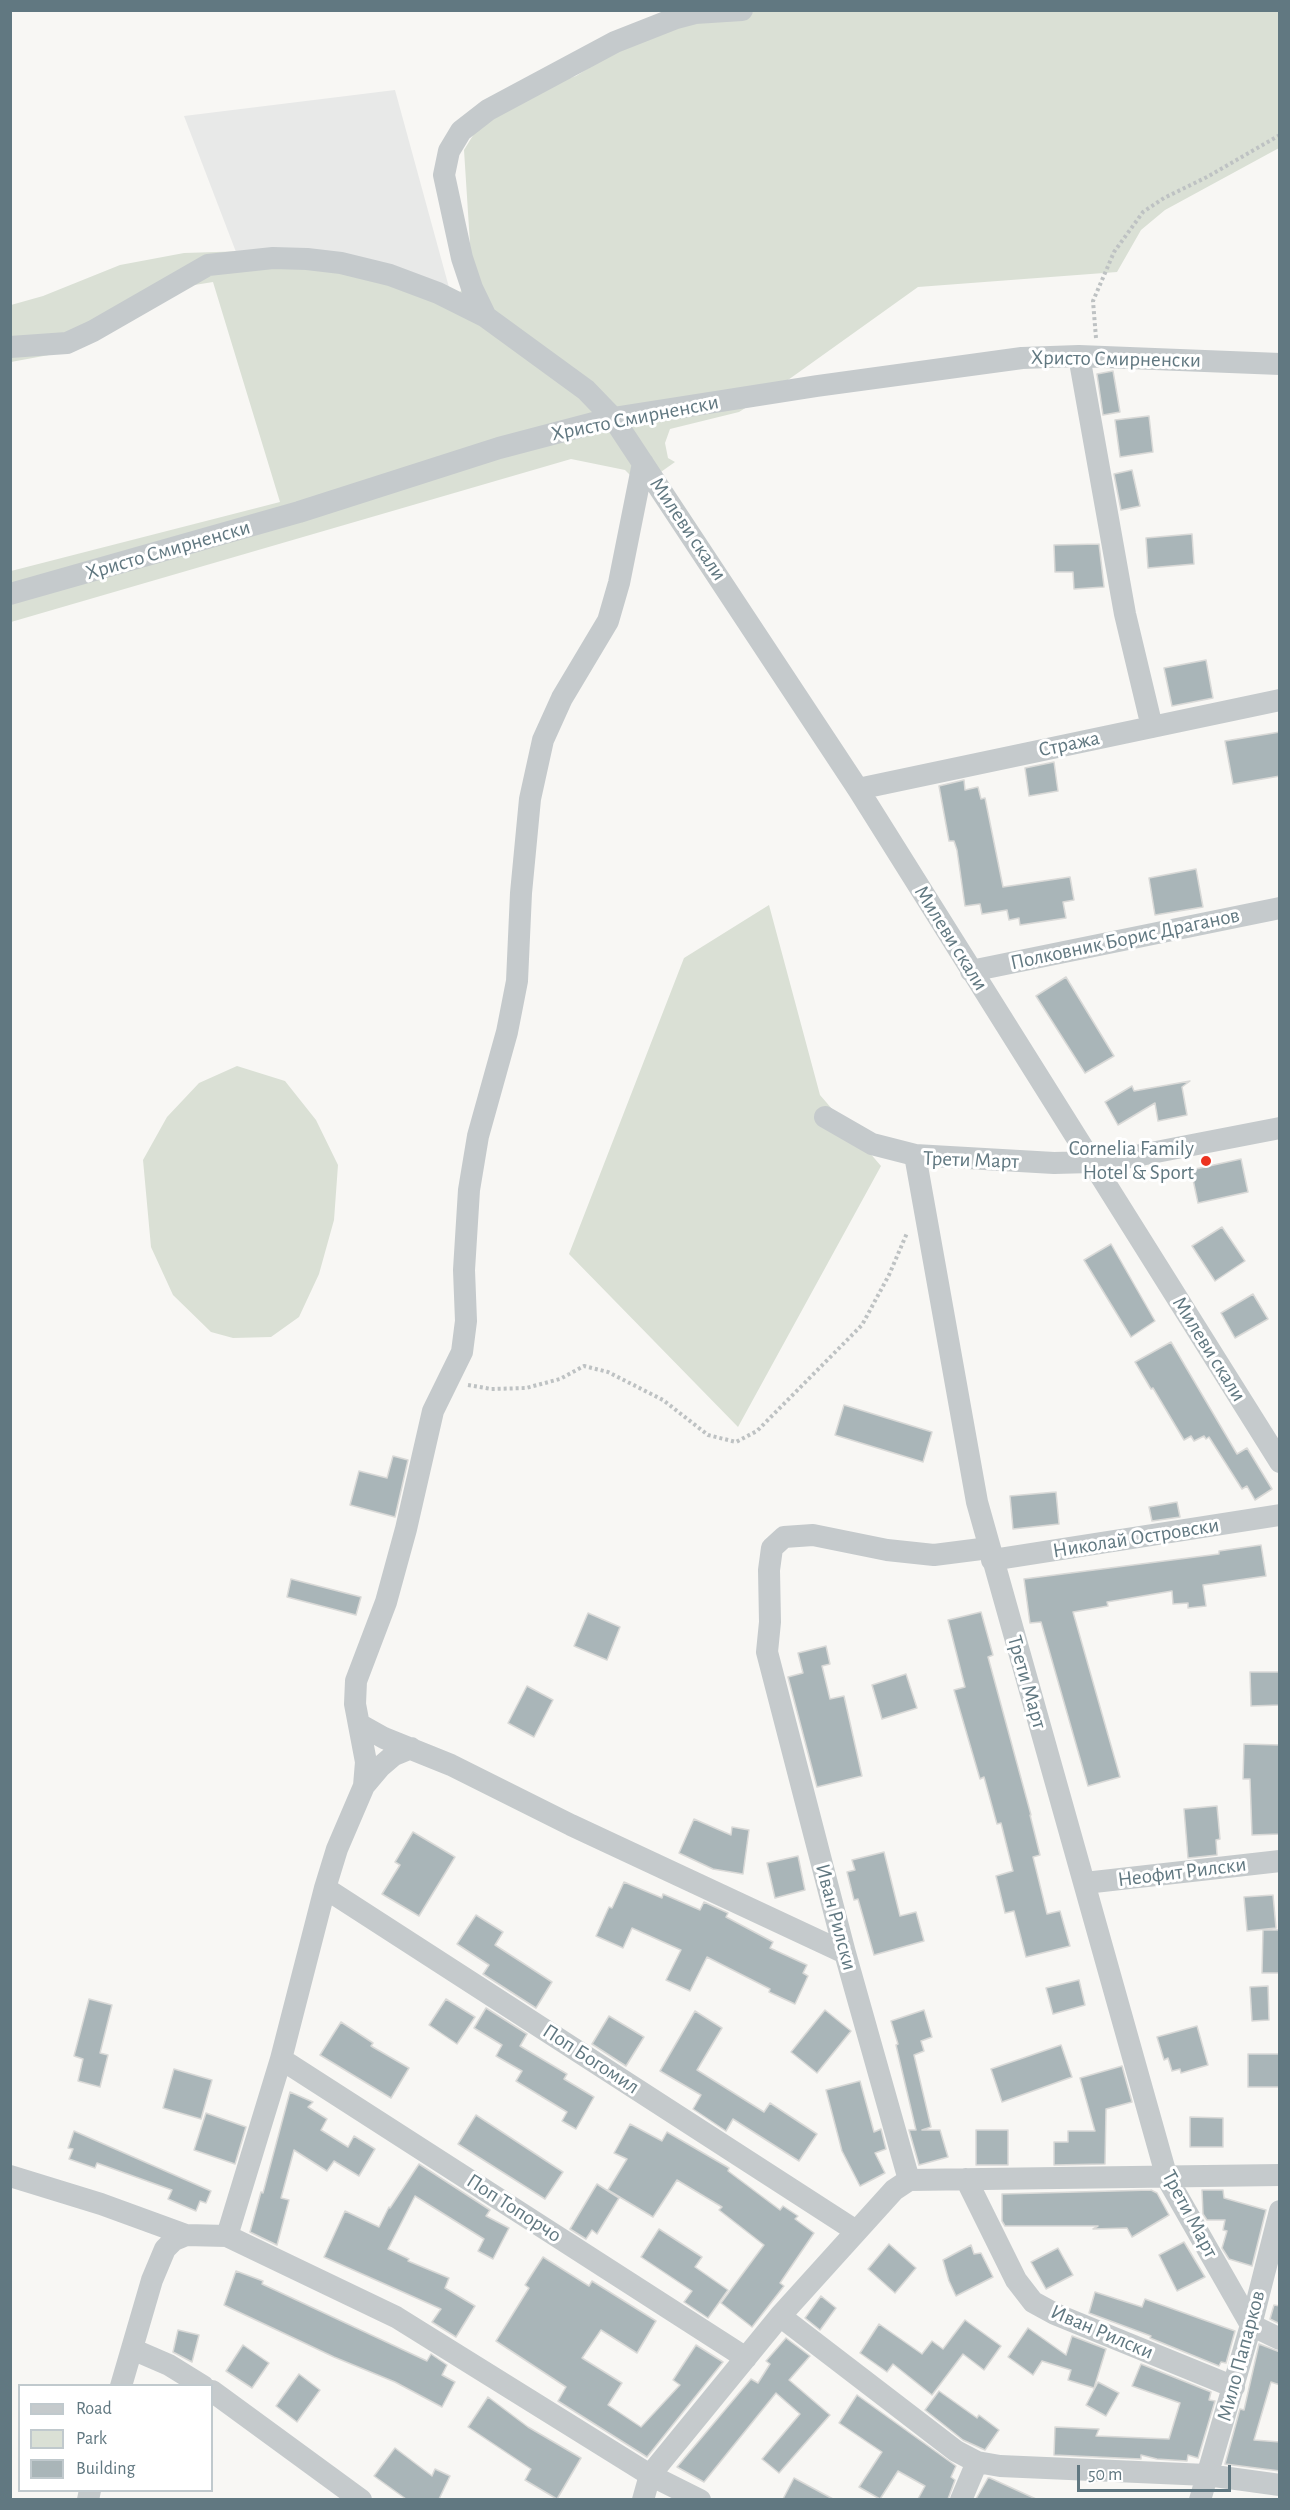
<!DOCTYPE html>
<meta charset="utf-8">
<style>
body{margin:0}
#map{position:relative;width:1290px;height:2510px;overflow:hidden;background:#f8f7f4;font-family:"Alegreya Sans",sans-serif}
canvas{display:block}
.frame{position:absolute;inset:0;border:12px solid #617881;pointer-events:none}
.legend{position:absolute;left:18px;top:2384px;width:195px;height:108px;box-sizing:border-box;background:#fff;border:2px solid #c0c9cd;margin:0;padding:8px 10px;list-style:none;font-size:18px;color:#617881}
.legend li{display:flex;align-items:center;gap:12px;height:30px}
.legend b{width:30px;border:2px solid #c0c9cd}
.scale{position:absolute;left:1077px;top:2465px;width:154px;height:27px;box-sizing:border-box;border:3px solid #617881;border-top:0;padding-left:8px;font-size:18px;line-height:21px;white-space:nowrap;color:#617881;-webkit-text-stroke:4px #fff;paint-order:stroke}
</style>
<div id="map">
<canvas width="1290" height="2510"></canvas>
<div class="frame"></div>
<ul class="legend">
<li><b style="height:8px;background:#c5cacc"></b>Road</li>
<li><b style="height:16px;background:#dae0d5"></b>Park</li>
<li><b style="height:16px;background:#a9b5b8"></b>Building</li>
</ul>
<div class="scale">50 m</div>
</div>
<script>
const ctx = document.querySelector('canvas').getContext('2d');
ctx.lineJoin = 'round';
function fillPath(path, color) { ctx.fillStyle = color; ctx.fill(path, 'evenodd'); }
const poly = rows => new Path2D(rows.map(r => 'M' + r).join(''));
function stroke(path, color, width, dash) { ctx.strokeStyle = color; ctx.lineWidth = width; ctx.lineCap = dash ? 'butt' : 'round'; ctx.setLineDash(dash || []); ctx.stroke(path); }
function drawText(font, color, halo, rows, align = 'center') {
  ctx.font = font + ' "Alegreya Sans",sans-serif'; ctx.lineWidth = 6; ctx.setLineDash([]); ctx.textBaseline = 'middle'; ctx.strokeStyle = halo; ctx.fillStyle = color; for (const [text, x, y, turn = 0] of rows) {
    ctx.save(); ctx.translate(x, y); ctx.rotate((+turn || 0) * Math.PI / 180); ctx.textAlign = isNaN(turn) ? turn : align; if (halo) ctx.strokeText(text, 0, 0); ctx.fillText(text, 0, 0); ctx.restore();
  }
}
const built = poly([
 [395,90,453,302,236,252,184,116]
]);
const green = poly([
 [755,10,1279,11,1279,148,1165,210,1141,230,1117,272,918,287,774,390,739,412,670,429,665,443,668,458,675,462,641,486,625,470,571,459,11,622,11,571,280,502,213,282,176,288,76,350,11,362,11,305,43,296,120,265,184,253,312,249,453,302,472,275,464,150,480,124,543,87,576,76,617,50,687,15],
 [769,905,820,1095,881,1166,738,1427,569,1254,684,958],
 [237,1066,285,1081,316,1120,338,1165,334,1220,319,1274,299,1317,271,1337,233,1338,211,1332,173,1295,151,1247,143,1160,167,1117,199,1083]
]);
const building = poly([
 [1113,371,1120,412,1103,415,1097,374,1113,371],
 [1149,416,1153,452,1120,457,1115,420,1149,416],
 [1132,470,1140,506,1121,510,1114,474,1132,470],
 [1192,534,1194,564,1148,568,1146,538,1192,534],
 [1099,544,1104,587,1074,589,1073,572,1055,572,1054,545,1099,544],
 [1206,660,1213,698,1172,706,1164,668,1206,660],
 [1280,732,1280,776,1233,784,1225,741,1280,732],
 [1054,762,1058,791,1029,796,1025,768,1054,762],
 [964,780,965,790,978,787,981,799,985,798,1003,887,1070,877,1074,900,1063,902,1066,918,1020,925,1019,918,1009,920,1007,910,982,914,980,904,965,906,957,850,954,841,949,841,939,786,964,780],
 [1196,869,1203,907,1155,915,1149,878,1196,869],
 [1066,977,1114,1056,1085,1073,1036,996,1066,977],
 [1190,1081,1182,1087,1187,1115,1158,1121,1155,1103,1118,1125,1105,1102,1132,1086,1134,1091,1190,1081],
 [1241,1159,1248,1192,1198,1203,1191,1170,1241,1159],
 [1222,1227,1245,1261,1215,1281,1192,1246,1222,1227],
 [1111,1244,1155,1321,1131,1337,1084,1260,1111,1244],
 [1253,1294,1268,1319,1235,1338,1221,1313,1253,1294],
 [1171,1342,1237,1454,1247,1448,1272,1489,1255,1500,1247,1486,1242,1489,1209,1437,1206,1439,1204,1436,1194,1441,1191,1436,1184,1440,1153,1388,1151,1389,1135,1362,1171,1342],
 [844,1405,932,1432,923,1462,835,1435,844,1405],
 [393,1456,408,1460,395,1517,350,1505,359,1471,387,1478,393,1456],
 [1056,1492,1059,1524,1013,1529,1010,1496,1056,1492],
 [1177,1502,1180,1517,1152,1521,1149,1507,1177,1502],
 [1261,1545,1266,1576,1203,1585,1206,1606,1188,1608,1188,1603,1173,1604,1172,1591,1107,1602,1108,1606,1073,1612,1120,1777,1088,1786,1041,1622,1030,1623,1024,1579,1219,1554,1219,1551,1261,1545],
 [291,1579,361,1597,356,1615,287,1597,291,1579],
 [981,1612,993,1655,988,1657,1031,1815,1030,1815,1040,1855,1033,1857,1047,1914,1060,1911,1070,1946,1026,1957,1014,1911,1005,1913,996,1876,1013,1871,1001,1823,997,1824,984,1777,980,1779,954,1690,965,1687,948,1620,981,1612],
 [588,1613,620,1627,607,1660,574,1646,588,1613],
 [826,1646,830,1664,822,1666,830,1699,844,1696,862,1776,817,1787,788,1677,803,1673,798,1653,826,1646],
 [1250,1672,1280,1672,1280,1705,1251,1706,1250,1672],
 [906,1674,917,1708,882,1719,872,1685,906,1674],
 [527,1686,553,1700,534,1737,508,1723,527,1686],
 [1244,1744,1280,1745,1280,1834,1252,1835,1250,1779,1243,1779,1244,1744],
 [1217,1806,1220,1839,1216,1840,1217,1855,1188,1858,1184,1809,1217,1806],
 [694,1819,731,1835,732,1827,749,1830,743,1874,713,1869,679,1853,694,1819],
 [413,1832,455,1857,419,1916,382,1894,400,1865,395,1862,413,1832],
 [884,1852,900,1916,916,1912,924,1941,874,1955,858,1899,854,1900,847,1872,855,1870,852,1860,884,1852],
 [798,1856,805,1890,775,1898,767,1863,798,1856],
 [624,1882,662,1898,663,1894,700,1910,704,1902,728,1913,726,1917,773,1942,770,1948,807,1965,803,1973,808,1976,795,2004,769,1992,770,1989,707,1957,690,1991,666,1980,681,1950,632,1928,623,1948,596,1936,609,1907,612,1908,624,1882],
 [1273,1895,1276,1928,1247,1931,1244,1897,1273,1895],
 [476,1915,503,1932,495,1945,552,1982,536,2008,483,1974,489,1965,457,1944,476,1915],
 [1263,1930,1280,1930,1280,1973,1262,1973,1263,1930],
 [1079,1980,1085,2005,1053,2014,1046,1988,1079,1980],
 [1268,1986,1269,2020,1252,2021,1250,1987,1268,1986],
 [89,1999,112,2005,100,2053,108,2055,100,2087,78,2081,83,2059,74,2056,89,1999],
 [446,1999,475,2017,457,2044,429,2025,446,1999],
 [486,2008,527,2034,520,2046,567,2074,564,2079,594,2097,576,2129,562,2121,567,2112,516,2081,522,2071,496,2056,502,2045,474,2028,486,2008],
 [825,2010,851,2031,817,2073,791,2052,825,2010],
 [924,2010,932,2037,921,2041,924,2051,914,2055,931,2127,922,2130,940,2130,948,2157,919,2165,909,2130,916,2130,896,2045,898,2044,891,2021,924,2010],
 [695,2011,722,2028,697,2070,764,2112,770,2103,817,2134,799,2161,733,2119,726,2131,693,2109,701,2095,660,2071,695,2011],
 [609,2016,644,2037,626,2066,592,2044,609,2016],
 [341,2022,373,2043,371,2046,409,2068,391,2098,320,2055,341,2022],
 [1197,2026,1208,2065,1181,2073,1180,2069,1172,2071,1168,2058,1164,2060,1157,2037,1197,2026],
 [1061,2045,1072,2077,1002,2102,991,2069,1061,2045],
 [1248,2054,1280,2054,1280,2087,1248,2087,1248,2054],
 [1122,2066,1132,2102,1106,2109,1105,2164,1054,2165,1054,2142,1068,2142,1068,2131,1095,2131,1080,2078,1122,2066],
 [174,2069,212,2080,201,2119,163,2108,174,2069],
 [860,2081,874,2132,881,2129,886,2149,875,2153,885,2173,860,2186,842,2151,826,2090,860,2081],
 [290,2092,313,2102,308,2107,327,2119,321,2130,348,2147,354,2136,375,2149,359,2176,334,2161,327,2171,294,2150,281,2198,289,2200,277,2245,250,2232,261,2192,263,2193,290,2092],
 [206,2113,246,2127,235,2164,194,2150,206,2113],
 [476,2115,563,2172,545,2199,458,2144,476,2115],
 [1190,2117,1223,2118,1223,2147,1190,2147,1190,2117],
 [630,2124,662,2141,667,2132,729,2168,728,2171,780,2210,783,2206,798,2216,795,2219,814,2233,780,2283,784,2286,752,2327,721,2303,764,2245,719,2210,722,2207,677,2180,653,2217,608,2190,627,2159,614,2153,630,2124],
 [976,2130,1008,2130,1008,2165,976,2165,976,2130],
 [74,2131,211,2191,206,2203,200,2201,196,2211,168,2199,172,2190,97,2163,95,2168,69,2159,73,2149,68,2148,74,2131],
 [419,2164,490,2210,486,2216,509,2228,493,2259,478,2251,484,2239,415,2196,388,2249,409,2259,408,2261,449,2278,445,2288,475,2306,456,2337,432,2322,441,2309,324,2257,345,2211,379,2227,389,2207,390,2208,419,2164],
 [597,2184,619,2198,597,2234,592,2230,586,2239,570,2229,597,2184],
 [1151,2190,1157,2193,1169,2215,1132,2237,1127,2228,1093,2229,1098,2226,1005,2226,1002,2221,1002,2194,1151,2190],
 [1202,2190,1223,2190,1224,2198,1266,2210,1252,2266,1229,2259,1222,2248,1227,2231,1223,2230,1225,2220,1207,2220,1203,2214,1202,2190],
 [659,2229,702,2257,695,2267,728,2290,708,2318,684,2302,692,2291,641,2257,659,2229],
 [1184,2242,1205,2277,1177,2291,1159,2255,1184,2242],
 [889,2244,916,2268,895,2293,868,2269,889,2244],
 [971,2245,974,2254,981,2253,993,2277,956,2296,949,2281,943,2260,971,2245],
 [1058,2248,1073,2275,1046,2289,1031,2262,1058,2248],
 [543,2257,589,2286,592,2281,656,2321,637,2353,601,2330,582,2358,622,2383,608,2405,641,2427,680,2385,673,2380,696,2345,723,2362,647,2457,558,2401,566,2387,496,2341,529,2288,525,2285,543,2257],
 [236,2271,263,2281,262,2284,427,2361,431,2354,447,2365,442,2375,455,2382,442,2407,395,2382,334,2357,224,2305,236,2271],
 [1095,2292,1142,2307,1145,2299,1235,2331,1226,2363,1221,2362,1219,2366,1150,2338,1151,2336,1089,2313,1095,2292],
 [821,2296,836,2308,820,2330,805,2318,821,2296],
 [1274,2305,1280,2306,1280,2324,1270,2319,1274,2305],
 [965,2320,1001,2346,984,2370,963,2354,932,2395,893,2364,887,2372,860,2353,879,2324,922,2354,932,2341,943,2349,965,2320],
 [1028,2328,1066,2355,1072,2336,1106,2349,1094,2388,1068,2380,1071,2370,1042,2361,1033,2375,1008,2357,1028,2328],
 [178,2330,199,2335,192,2362,173,2352,178,2330],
 [786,2338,810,2356,789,2380,830,2415,779,2473,762,2459,800,2414,776,2393,704,2482,677,2467,751,2379,758,2383,770,2364,766,2361,786,2338],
 [1259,2344,1280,2352,1280,2385,1271,2382,1254,2440,1280,2442,1280,2471,1225,2464,1240,2409,1244,2410,1259,2344],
 [243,2345,269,2363,252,2388,226,2371,243,2345],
 [1141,2364,1211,2392,1209,2400,1215,2401,1198,2458,1188,2455,1187,2461,1157,2459,1141,2455,1141,2459,1054,2455,1055,2427,1099,2429,1096,2436,1169,2439,1180,2403,1132,2386,1141,2364],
 [299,2374,320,2390,297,2422,276,2406,299,2374],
 [1098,2382,1119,2393,1106,2416,1086,2405,1098,2382],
 [939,2391,977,2418,979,2415,999,2430,985,2450,963,2440,925,2410,939,2391],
 [857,2395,956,2466,951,2477,955,2480,948,2499,918,2499,925,2486,898,2471,880,2499,859,2487,882,2452,839,2423,857,2395],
 [488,2397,528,2427,581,2458,557,2499,525,2480,531,2469,468,2427,488,2397],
 [395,2448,432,2476,435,2469,450,2476,439,2499,406,2499,374,2476,395,2448],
 [794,2478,833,2499,783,2499,794,2478],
 [988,2478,990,2478,1036,2499,976,2499,988,2478]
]);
const path = poly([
 [1096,338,1093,301,1114,252,1143,212,1164,198,1207,177,1280,135],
 [468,1385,491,1389,526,1388,560,1379,584,1366,608,1372,663,1400,708,1435,736,1442,757,1431,862,1325,889,1275,907,1233]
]);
const minor = poly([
 [486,317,472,288,462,258,444,175,449,151,461,131,488,110,615,42,676,18,695,13,742,10],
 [10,347,67,343,93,331,208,265,273,258,307,259,341,263,390,275,438,293,486,317,586,390,613,418,858,789,1280,1462],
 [1079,356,1125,614,1152,727],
 [643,463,619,583,608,621,562,698,543,740,530,799,521,893,517,981,507,1032,478,1136,469,1190,464,1270,466,1321,462,1352,433,1411,406,1529,386,1602,356,1681,355,1704,366,1762,364,1786,337,1849,325,1888,281,2059,227,2236,396,2317,650,2475,700,2500],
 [10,594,299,512,499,448,613,418,817,386,1022,358,1079,356,1280,364],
 [858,789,1280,700],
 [971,971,1280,908],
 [825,1117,872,1144,915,1155],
 [1280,1128,1120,1159,1092,1162,1054,1163,915,1155,977,1502,1167,2178,1251,2325,1280,2339],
 [992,1560,1280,1515],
 [359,1724,384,1738,451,1765,571,1825,845,1953],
 [364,1786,380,1767,394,1755,411,1748],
 [1085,1883,1280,1861],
 [325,1888,856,2231],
 [281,2059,746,2358],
 [10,2176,101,2204,186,2235],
 [966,2179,1016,2280,1033,2302,1055,2314,1234,2387],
 [909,2180,845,1953,767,1652,770,1622,769,1570,772,1548,784,1537,813,1535,887,1550,934,1555,989,1548],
 [780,2316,956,2451,977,2462,1000,2466,1207,2475,1280,2485],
 [132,2349,169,2365,203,2386],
 [121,2386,152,2280,165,2249,174,2240,186,2235,227,2236],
 [212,2391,361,2500],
 [88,2500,90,2490],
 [643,2500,650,2475,780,2316,894,2190,909,2180,1280,2175],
 [961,2500,977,2462],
 [1200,2500,1251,2325,1280,2211]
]);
const markers = [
 [1206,1161,6,"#ec3320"]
];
const streetNames = [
 ["Христо Смирненски",1116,359,1],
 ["Христо Смирненски",635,418,-11],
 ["Милеви скали",688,529,56],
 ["Христо Смирненски",168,550,-16],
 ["Стража",1069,744,-12],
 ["Милеви скали",951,938,58],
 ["Полковник Борис Драганов",1125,939,-12],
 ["Трети Март",971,1160,2],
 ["Милеви скали",1209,1349,58],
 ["Николай Островски",1136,1538,-9],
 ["Трети Март",1027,1682,74],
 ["Неофит Рилски",1182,1872,-7],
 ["Иван Рилски",836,1917,75],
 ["Поп Богомил",591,2059,33],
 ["Поп Топорчо",514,2208,33],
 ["Трети Март",1190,2214,62],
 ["Иван Рилски",1102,2332,23],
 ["Мило Папарков",1241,2356,-75]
];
const poiNames = [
 ["Cornelia Family",1194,1149],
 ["Hotel & Sport",1194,1173]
];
fillPath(built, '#e8e9e8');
fillPath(green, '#dae0d5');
fillPath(building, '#a9b5b8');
stroke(building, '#d9d9d7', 1.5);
stroke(path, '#bec2c3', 4, [3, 3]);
stroke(minor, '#c5cacc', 22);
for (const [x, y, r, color] of markers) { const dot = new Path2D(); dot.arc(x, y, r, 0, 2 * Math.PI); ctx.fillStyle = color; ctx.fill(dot); stroke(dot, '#fff', 2); }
drawText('21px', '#617881', '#fff', streetNames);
drawText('21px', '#617881', '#fff', poiNames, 'right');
</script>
